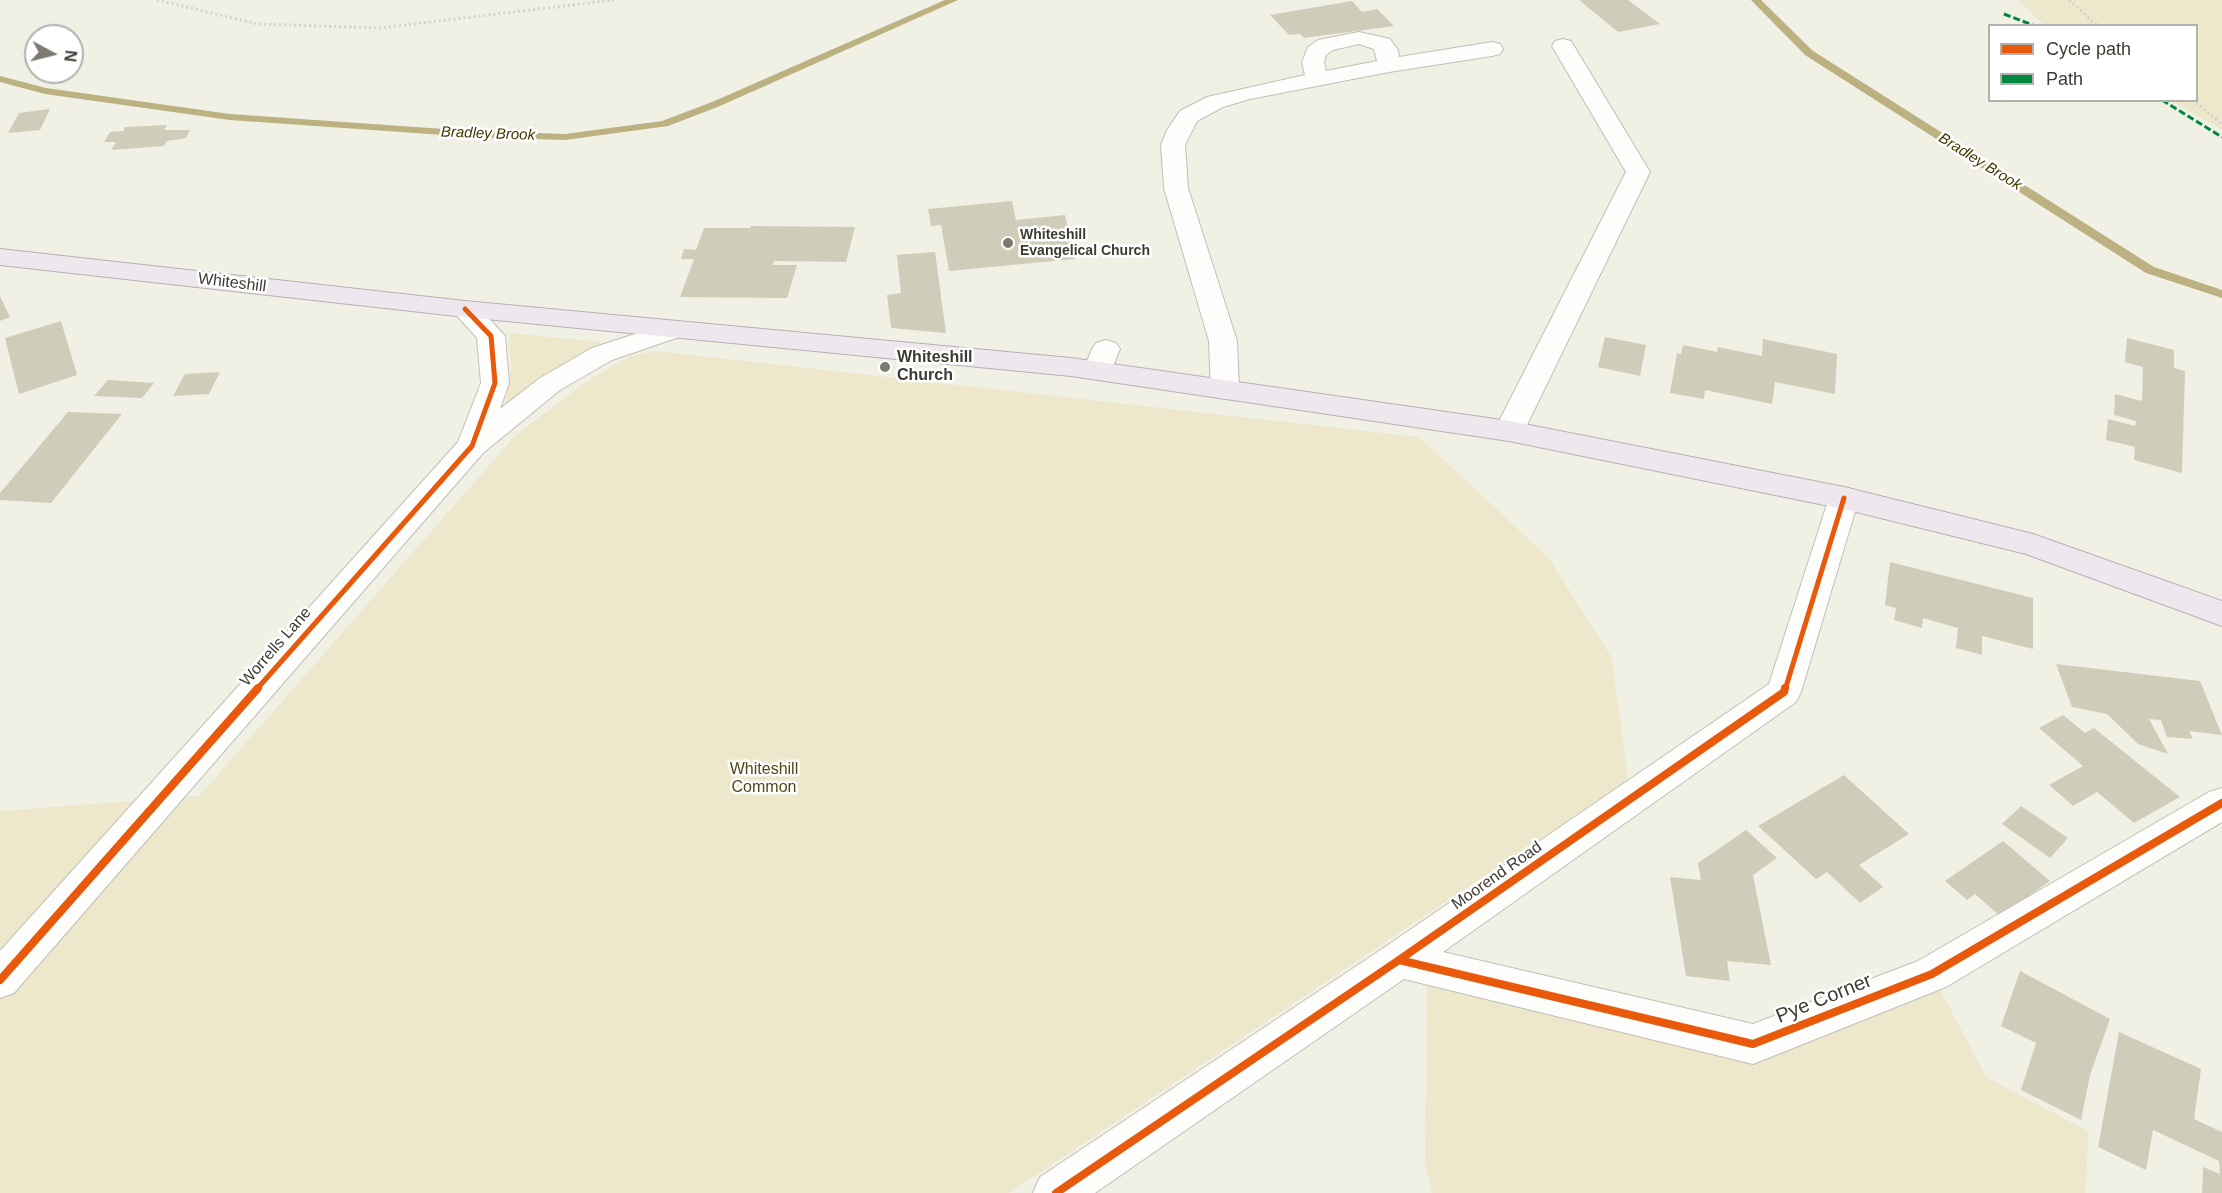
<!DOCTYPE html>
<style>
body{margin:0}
#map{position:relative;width:2222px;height:1193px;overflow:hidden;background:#f1f0e5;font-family:Helvetica,sans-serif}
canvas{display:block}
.legend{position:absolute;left:1988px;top:24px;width:210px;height:78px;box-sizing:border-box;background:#fff;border:2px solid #b1b1ad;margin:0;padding:8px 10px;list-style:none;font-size:18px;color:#3d3b33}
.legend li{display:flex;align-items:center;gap:12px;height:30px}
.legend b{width:30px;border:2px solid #b1b1ad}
.north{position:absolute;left:24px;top:24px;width:60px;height:60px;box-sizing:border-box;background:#fff;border:2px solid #b1b1ad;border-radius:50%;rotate:97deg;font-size:16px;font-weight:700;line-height:24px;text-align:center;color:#3d3b33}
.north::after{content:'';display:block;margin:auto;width:21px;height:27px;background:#7c7a71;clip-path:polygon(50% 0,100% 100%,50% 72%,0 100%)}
</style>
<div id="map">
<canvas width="2222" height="1193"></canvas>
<ul class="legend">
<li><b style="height:8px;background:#e8590c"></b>Cycle path</li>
<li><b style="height:8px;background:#00873e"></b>Path</li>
</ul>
<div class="north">N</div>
</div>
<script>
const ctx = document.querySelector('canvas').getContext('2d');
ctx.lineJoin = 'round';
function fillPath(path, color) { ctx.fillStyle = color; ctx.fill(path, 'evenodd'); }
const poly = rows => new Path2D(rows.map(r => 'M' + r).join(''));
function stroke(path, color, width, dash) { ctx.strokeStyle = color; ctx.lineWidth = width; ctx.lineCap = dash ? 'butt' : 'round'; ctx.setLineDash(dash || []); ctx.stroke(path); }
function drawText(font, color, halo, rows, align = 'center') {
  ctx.font = font + ' Helvetica,sans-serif'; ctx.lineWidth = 5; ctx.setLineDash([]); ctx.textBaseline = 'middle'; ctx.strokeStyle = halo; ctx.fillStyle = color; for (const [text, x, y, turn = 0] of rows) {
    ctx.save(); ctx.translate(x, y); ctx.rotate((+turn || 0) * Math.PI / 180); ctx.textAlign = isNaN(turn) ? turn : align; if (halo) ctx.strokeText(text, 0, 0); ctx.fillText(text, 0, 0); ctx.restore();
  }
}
const green = poly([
 [2018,0,2222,0,2222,130,2171,101,2196,100,2196,26,2044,25],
 [509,333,601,342,546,376,505,409,511,366],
 [656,351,1419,437,1548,557,1612,658,1628,780,1009,1193,0,1193,0,811,199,796,515,436,590,379,631,356],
 [1932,974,1986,1077,2088,1131,2086,1193,1432,1193,1425,1165,1427,976,1753,1044]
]);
const stream = poly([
 [945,0,958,0,720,106,668,126,565,140,472,137,230,120,45,94,0,82,0,76,46,88,230,114,472,131,565,134,662,121,712,102,945,0],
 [1751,0,1761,0,1813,51,2154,267,2222,290,2222,298,2146,273,1805,55,1751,0]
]);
const building = poly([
 [1579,0,1628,0,1660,24,1618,32],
 [1352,1,1362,12,1377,9,1394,26,1304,38,1300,34,1289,35,1270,15],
 [50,109,40,130,8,133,19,113],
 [167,125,164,130,190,130,186,138,167,141,164,146,111,150,116,142,104,142,110,132,123,131,125,127],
 [1012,201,1016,220,1065,215,1075,259,949,271,941,225,931,226,928,209],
 [751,226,855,227,846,262,774,261,773,265,797,265,787,298,680,297,694,259,681,259,684,249,696,250,704,228,750,228],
 [935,252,946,333,891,328,887,295,901,293,897,255],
 [0,296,10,317,0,321],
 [61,321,77,375,19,394,5,338],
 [1605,337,1646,345,1640,376,1598,367],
 [2127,338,2174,350,2174,368,2185,371,2182,473,2134,460,2135,447,2106,440,2108,419,2135,426,2136,421,2114,415,2115,394,2142,401,2143,367,2125,362],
 [1763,339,1837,354,1835,394,1775,382,1772,404,1705,390,1704,399,1670,393,1677,353,1681,354,1683,345,1717,352,1718,347,1762,356],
 [220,372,209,394,173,396,185,374],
 [108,380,154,383,142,398,94,396],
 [68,412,122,414,51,503,0,500,0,493],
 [1890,562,2033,598,2033,649,1982,636,1982,655,1956,648,1958,628,1923,618,1922,628,1894,620,1896,608,1885,605],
 [2056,664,2200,681,2222,735,2189,731,2193,739,2167,737,2161,720,2149,719,2168,754,2138,744,2107,714,2072,707],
 [2063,715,2085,733,2094,728,2180,797,2134,823,2097,792,2073,806,2049,785,2083,766,2039,728],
 [1844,775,1909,834,1859,865,1883,887,1860,903,1827,872,1816,879,1758,826],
 [2021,806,2068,838,2050,858,2002,824],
 [1746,830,1777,858,1753,875,1771,965,1727,961,1730,981,1686,976,1670,877,1701,880,1698,863],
 [2003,841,2050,881,2000,916,1975,894,1967,900,1945,881],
 [2020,971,2110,1019,2090,1075,2081,1120,2021,1090,2036,1043,2001,1026],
 [2119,1032,2201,1069,2194,1119,2222,1132,2222,1193,2202,1193,2203,1167,2220,1174,2219,1161,2153,1130,2146,1170,2098,1147]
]);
const path = poly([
 [157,0,258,24,380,28,614,0],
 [2069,0,2098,26],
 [2192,100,2222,124]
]);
const minor = poly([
 [1359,32,1390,39,1398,50,1399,57,1492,42,1500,44,1503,49,1500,54,1492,56,1389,72,1250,99,1223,107,1197,121,1185,145,1188,188,1237,341,1239,390,1235,396,1225,399,1215,396,1211,390,1209,341,1164,188,1161,145,1167,130,1180,111,1207,97,1305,75,1302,62,1308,47,1318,40,1359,32],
 [1359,44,1374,49,1377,61,1326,71,1324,62,1326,55,1333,50,1359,44],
 [1563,39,1571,41,1574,46,1650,172,1524,431,1519,438,1509,441,1499,438,1494,431,1626,172,1552,46,1555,41,1563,39],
 [465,301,475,303,505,336,509,383,500,409,540,378,592,348,675,321,685,323,689,329,685,335,612,360,560,390,483,453,14,993,0,998,0,951,458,442,481,383,477,338,451,309,455,303,465,301],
 [1106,340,1116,343,1120,349,1111,371,1107,377,1097,380,1087,377,1083,371,1092,349,1096,343,1106,340],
 [1844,487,1855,490,1859,498,1801,692,1796,702,1443,952,1753,1024,1918,961,2209,792,2222,788,2222,822,1946,987,1753,1064,1404,979,1095,1193,1033,1193,1040,1177,1385,947,1769,684,1829,498,1833,490,1844,487]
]);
const major = poly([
 [0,249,465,301,1071,358,1509,421,1844,487,2033,534,2222,601,2222,626,2026,554,1844,509,1509,441,1071,376,465,317,0,265,0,249]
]);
const quiet = poly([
 [2004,14,2035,26],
 [2162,100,2222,137]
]);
const cyclewayFar1 = poly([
 [256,690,472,446,495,383,491,336,465,309],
 [1785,690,1844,498]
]);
const cycleway = poly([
 [1399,960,1753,1044,1932,974,2222,803],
 [0,980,258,688],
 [1056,1193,1399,960,1784,692,1785,688]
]);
const markers = [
 [1008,243,6,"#7c7a71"],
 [885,367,6,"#7c7a71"]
];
const farPoinames = [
 ["Whiteshill",1020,235],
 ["Evangelical Church",1020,251]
];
const farWaternames = [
 ["Bradley Brook",488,134,2],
 ["Bradley Brook",1980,162,32]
];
const streetNames = [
 ["Whiteshill",232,283,7],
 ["Worrells Lane",276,647,-49],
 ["Moorend Road",1497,876,-35]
];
const poiNames = [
 ["Whiteshill",897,358],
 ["Church",897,376]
];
const parkNames = [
 ["Whiteshill",764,770],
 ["Common",764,788]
];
const nearStreetnames = [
 ["Pye Corner",1824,999,-22]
];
fillPath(green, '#ede7cb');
fillPath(stream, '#bbb181');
fillPath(building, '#cfccba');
stroke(minor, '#c1bfb6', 2);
stroke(major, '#b8afb6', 2);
stroke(path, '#d3d2ce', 3, [2, 3]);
fillPath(minor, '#fdfdfb');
fillPath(major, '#eee8ee');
stroke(quiet, '#00873e', 3, [7, 3]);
stroke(cyclewayFar1, '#e8590c', 5);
stroke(cycleway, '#e8590c', 8);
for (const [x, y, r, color] of markers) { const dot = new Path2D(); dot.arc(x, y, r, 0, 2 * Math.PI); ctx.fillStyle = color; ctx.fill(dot); stroke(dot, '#fff', 2); }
drawText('bold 14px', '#3d3b33', '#fff', farPoinames, 'left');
drawText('italic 15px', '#433801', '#fff', farWaternames);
drawText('16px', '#3d3b33', '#fff', streetNames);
drawText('bold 16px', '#3d3b33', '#fff', poiNames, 'left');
drawText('16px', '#524714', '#fff', parkNames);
drawText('20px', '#3d3b33', '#fff', nearStreetnames);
</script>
